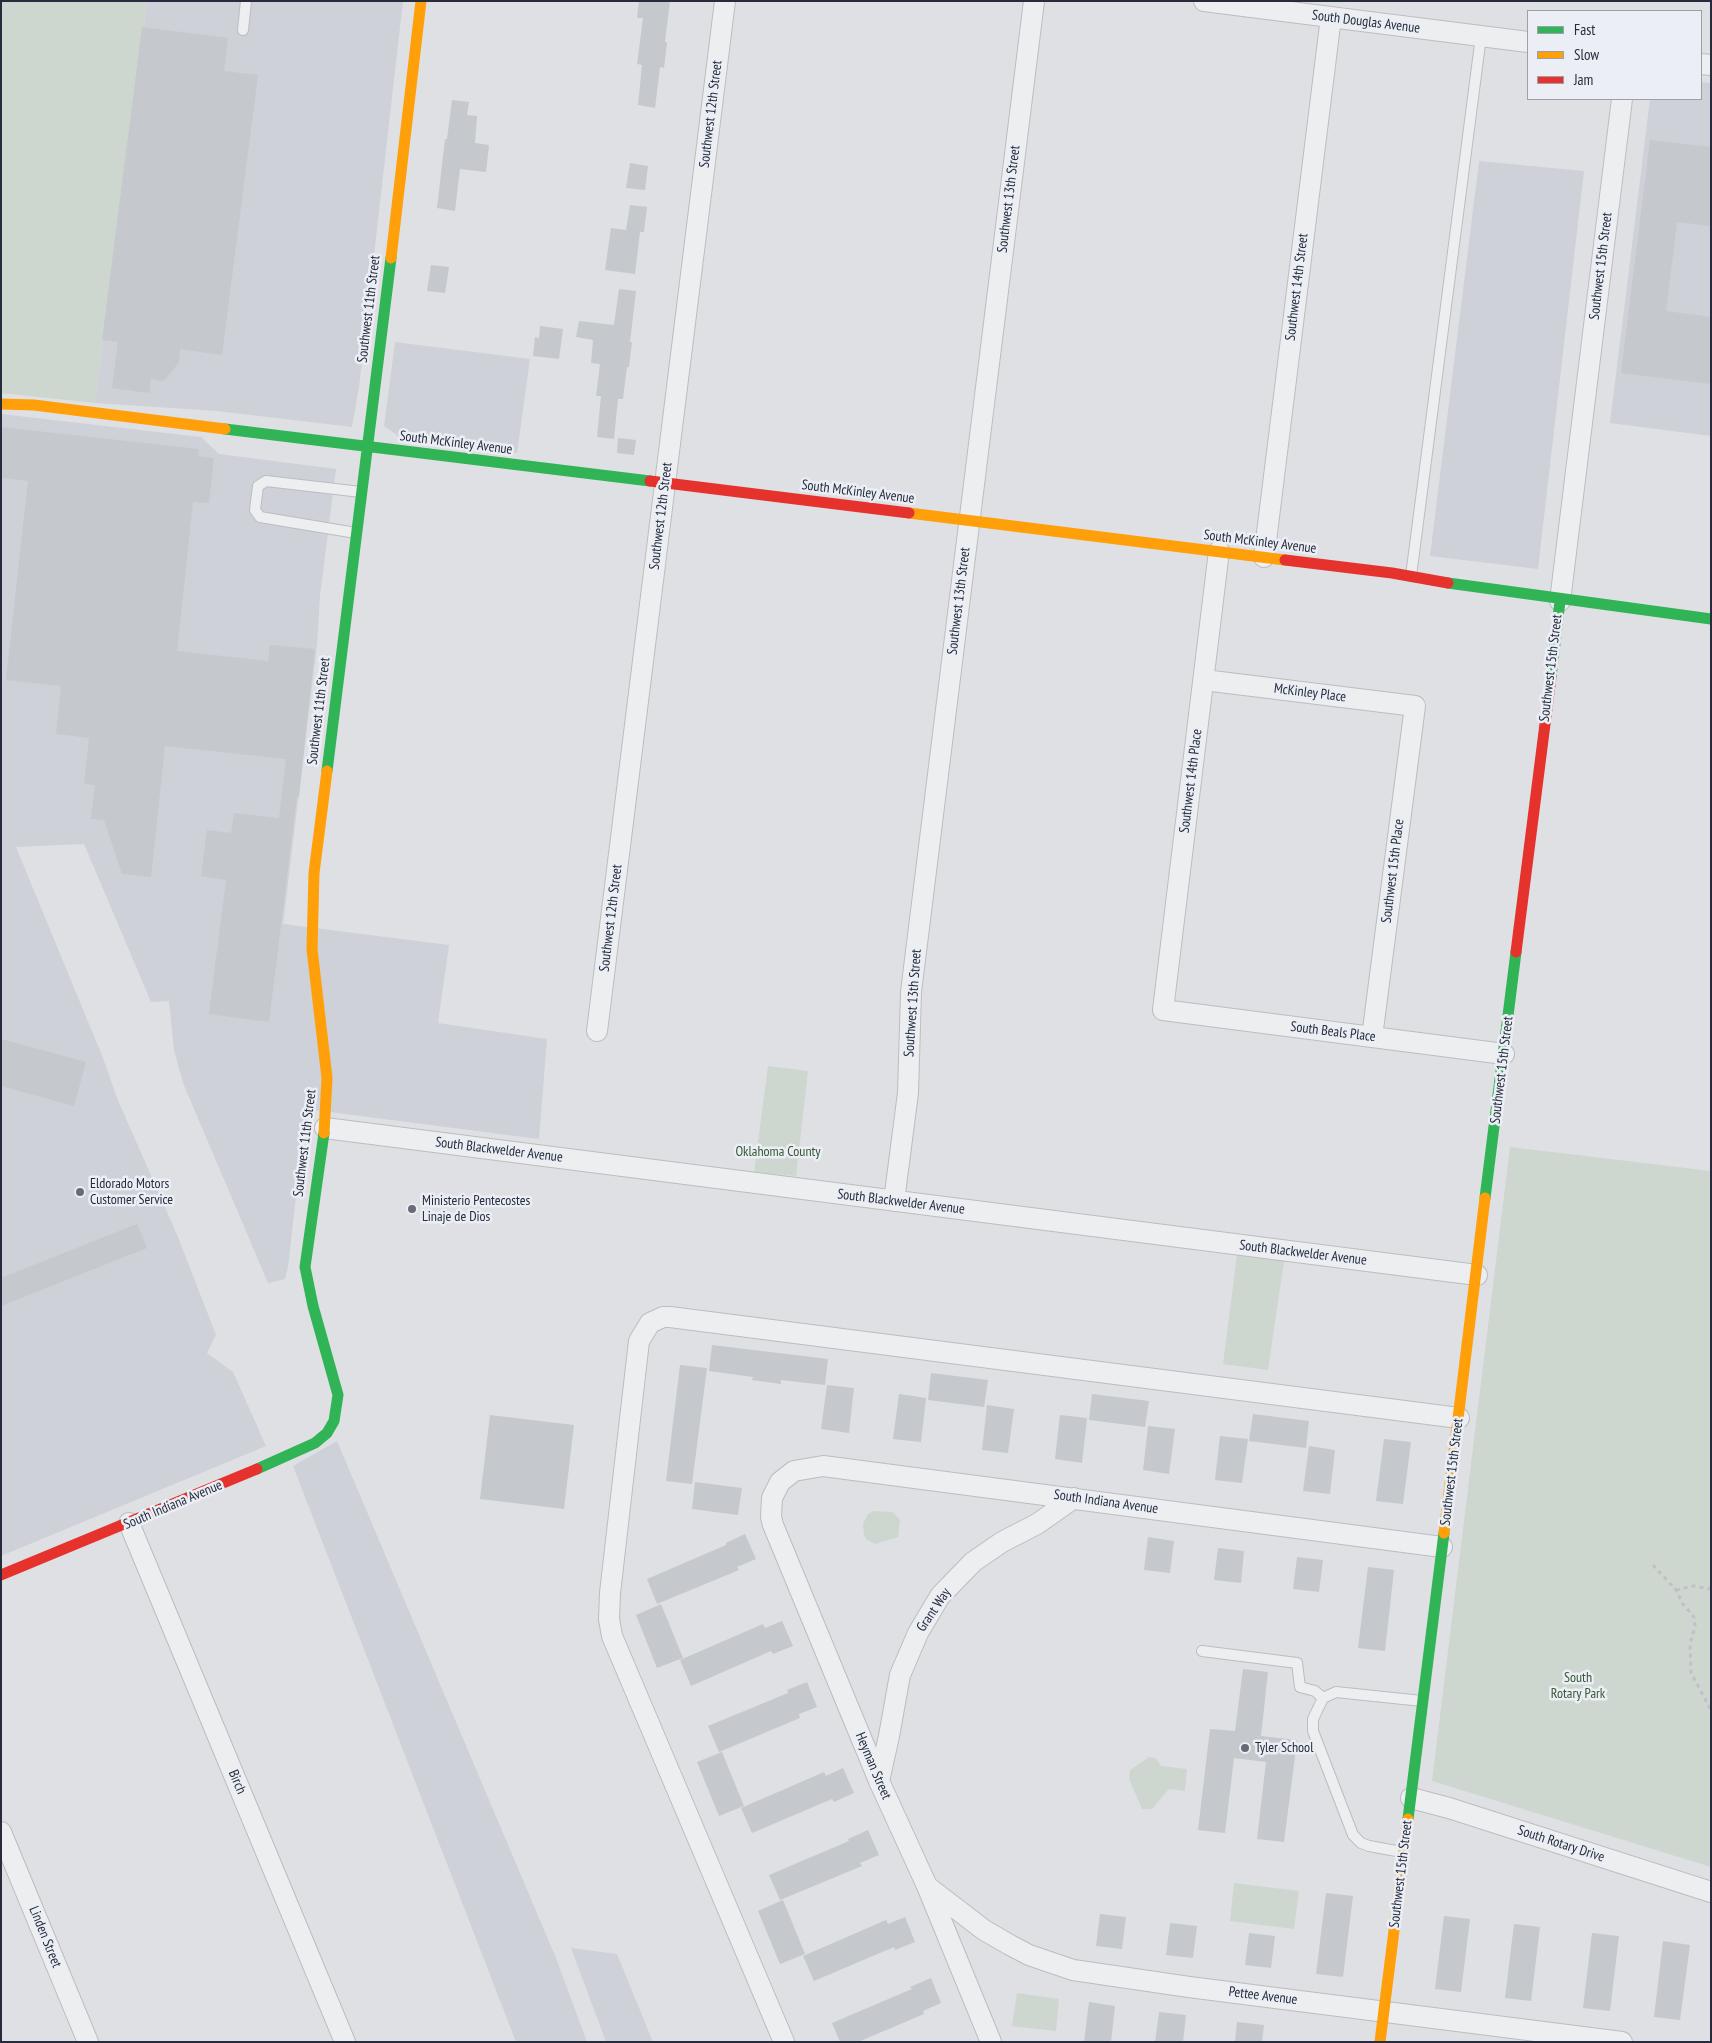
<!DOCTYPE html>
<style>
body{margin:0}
#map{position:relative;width:1712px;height:2043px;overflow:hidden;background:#dee0e4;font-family:"PT Sans Narrow",sans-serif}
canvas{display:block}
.frame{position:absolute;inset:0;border:2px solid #262c3c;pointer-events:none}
.legend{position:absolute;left:1527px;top:10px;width:175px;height:90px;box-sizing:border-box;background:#ebeef4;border:1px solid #9ca0aa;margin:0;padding:6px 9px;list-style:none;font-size:15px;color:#262c3c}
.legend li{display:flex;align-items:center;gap:10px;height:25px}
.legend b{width:25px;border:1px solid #9ca0aa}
</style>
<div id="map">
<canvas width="1712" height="2043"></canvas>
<div class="frame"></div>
<ul class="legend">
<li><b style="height:6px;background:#30b455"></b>Fast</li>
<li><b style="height:6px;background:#ff9f0a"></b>Slow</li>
<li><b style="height:6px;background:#e5322d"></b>Jam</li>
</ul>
</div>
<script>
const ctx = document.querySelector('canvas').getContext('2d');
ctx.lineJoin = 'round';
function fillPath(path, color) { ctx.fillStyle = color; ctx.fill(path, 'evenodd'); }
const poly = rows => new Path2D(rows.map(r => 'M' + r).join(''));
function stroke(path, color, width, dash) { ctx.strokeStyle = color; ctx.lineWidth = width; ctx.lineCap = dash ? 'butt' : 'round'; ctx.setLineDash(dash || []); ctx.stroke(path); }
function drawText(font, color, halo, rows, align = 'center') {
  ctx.font = font + ' "PT Sans Narrow",sans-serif'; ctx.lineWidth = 5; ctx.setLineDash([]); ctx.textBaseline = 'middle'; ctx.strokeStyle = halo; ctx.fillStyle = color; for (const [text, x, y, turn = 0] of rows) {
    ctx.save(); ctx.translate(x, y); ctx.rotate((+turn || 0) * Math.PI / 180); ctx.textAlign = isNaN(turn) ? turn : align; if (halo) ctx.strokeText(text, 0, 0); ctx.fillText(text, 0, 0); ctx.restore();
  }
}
const built = poly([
 [147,1,403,1,359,387,352,427,217,411,95,403],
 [1701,82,1711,83,1711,436,1610,423,1650,99,1701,99],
 [1479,161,1584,171,1538,569,1430,556],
 [395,342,530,359,517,453,404,440,384,426],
 [1,414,201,437,219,454,336,469,320,596,317,645,283,924,449,945,438,1023,547,1039,539,1139,306,1109,288,1267,285,1279,268,1283,183,1083,174,1050,169,1001,151,1002,84,844,16,847,103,1058,117,1098,178,1237,216,1335,207,1353,233,1372,266,1446,1,1556],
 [337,1441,556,1958,587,2042,516,2042,293,1466],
 [571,1948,617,1954,653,2042,606,2042]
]);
const green = poly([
 [1,1,147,1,95,403,1,393],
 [768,1066,808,1071,796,1176,754,1172],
 [1510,1147,1711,1171,1711,1867,1432,1781],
 [1237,1255,1284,1261,1268,1370,1223,1364],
 [874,1511,893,1512,900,1520,898,1537,875,1544,867,1540,864,1535,863,1524,868,1514],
 [1149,1757,1156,1758,1161,1766,1187,1769,1185,1791,1169,1789,1152,1809,1142,1809,1129,1779,1130,1770],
 [1234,1883,1299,1891,1294,1929,1230,1921],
 [1017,1993,1059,1999,1056,2031,1012,2026]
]);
const building = poly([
 [639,1,670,1,665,42,667,42,664,68,660,67,655,108,638,105,642,65,637,64,643,18,637,18],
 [142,27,228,38,224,71,258,75,222,355,180,349,179,362,164,381,151,379,149,393,112,388,118,342,102,340],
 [452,100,469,102,467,115,477,116,475,143,489,145,486,172,460,169,455,211,437,208,445,139,447,139],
 [1650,140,1711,147,1711,226,1677,222,1666,311,1711,317,1711,384,1621,373],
 [630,163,648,166,645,190,626,188],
 [630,205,647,207,644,232,640,232,635,274,605,270,611,228,626,230],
 [431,265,449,267,445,293,427,291],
 [619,289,636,291,630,342,632,342,629,367,627,367,623,399,618,399,614,439,597,437,601,396,596,396,600,364,591,363,593,340,576,337,579,321,614,325],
 [540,326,563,329,559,359,533,356,535,337,539,338],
 [1,427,199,449,198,456,214,458,209,503,193,502,177,651,268,661,270,645,315,649,299,797,297,796,269,1022,209,1014,226,880,201,876,207,830,231,833,234,813,279,818,286,759,165,746,151,877,122,874,104,820,91,819,95,785,84,784,89,738,56,734,61,686,6,680,28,481,1,478],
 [618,438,636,440,634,455,617,453],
 [1,1039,86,1062,74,1106,1,1086],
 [137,1224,147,1248,1,1306,1,1278],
 [712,1345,828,1359,825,1385,781,1380,781,1384,752,1380,753,1377,709,1371],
 [680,1365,707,1368,692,1484,666,1481],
 [931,1373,988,1380,984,1407,928,1400],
 [827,1385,854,1388,849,1433,821,1429],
 [899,1394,926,1398,921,1442,893,1439],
 [1092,1394,1149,1401,1145,1427,1089,1420],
 [987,1405,1014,1409,1008,1453,982,1450],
 [1253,1414,1309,1421,1306,1448,1249,1441],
 [490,1415,574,1425,564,1509,480,1499],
 [1060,1415,1087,1418,1082,1463,1055,1459],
 [1148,1426,1175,1429,1169,1474,1143,1470],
 [1220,1436,1248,1439,1242,1483,1215,1480],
 [1384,1439,1411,1442,1403,1504,1376,1501],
 [1309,1446,1335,1450,1330,1494,1303,1491],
 [695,1482,742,1488,738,1515,692,1509],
 [745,1534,756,1559,737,1567,739,1570,657,1604,647,1579,726,1545,726,1543],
 [1148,1537,1174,1541,1170,1573,1144,1570],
 [1218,1548,1244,1551,1241,1583,1214,1580],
 [1297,1557,1323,1560,1319,1592,1293,1589],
 [1368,1567,1394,1570,1385,1651,1358,1648],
 [661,1604,683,1658,657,1668,636,1615],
 [782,1621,793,1646,773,1654,771,1651,691,1686,680,1660,763,1624,765,1628],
 [1243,1669,1268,1672,1261,1736,1297,1740,1284,1842,1257,1839,1266,1762,1234,1758,1225,1833,1198,1830,1210,1729,1235,1731],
 [807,1682,817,1707,799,1714,800,1718,719,1752,708,1726,788,1693,787,1690],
 [722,1752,744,1806,719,1816,697,1762],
 [843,1768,854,1793,834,1802,832,1799,752,1833,741,1808,824,1772,826,1776],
 [868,1830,879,1855,860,1863,862,1866,780,1900,769,1875,849,1841,848,1839],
 [1326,1893,1353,1896,1343,1977,1316,1974],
 [783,1900,805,1954,780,1964,758,1911],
 [1100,1914,1126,1917,1122,1949,1096,1946],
 [1444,1916,1470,1919,1461,1992,1435,1989],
 [905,1917,915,1942,895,1950,894,1947,814,1981,803,1956,886,1920,888,1924],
 [1170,1923,1197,1926,1193,1958,1166,1955],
 [1514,1924,1540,1927,1531,2001,1505,1998],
 [1249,1933,1275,1936,1271,1968,1245,1965],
 [1592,1933,1619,1936,1610,2011,1583,2008],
 [1663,1941,1690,1945,1680,2020,1654,2017],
 [931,1978,941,2003,923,2011,924,2014,858,2042,840,2042,832,2023,912,1989,910,1987],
 [1089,2002,1115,2006,1111,2042,1084,2042],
 [1159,2012,1186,2015,1183,2042,1155,2042],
 [1237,2022,1264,2025,1262,2042,1235,2042]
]);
const path = poly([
 [1653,1565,1676,1590,1683,1604,1694,1617,1695,1626,1690,1644,1691,1673,1711,1710],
 [1676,1590,1694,1586,1711,1589]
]);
const lane = poly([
 [243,30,246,1],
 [356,533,260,517,255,510,258,486,266,481,361,492],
 [1411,576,1481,36],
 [1202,1651,1297,1663,1300,1687,1315,1691,1323,1698],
 [1402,1852,1369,1846,1361,1843,1353,1835,1313,1731,1313,1719,1323,1698,1336,1692,1422,1701]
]);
const street = poly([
 [1204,1,1528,42],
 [1701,64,1711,65],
 [1219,551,1163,1010,1504,1054],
 [1264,557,1331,17],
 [1560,601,1622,99],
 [1204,680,1415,706,1372,1037],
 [597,1031,725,1],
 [325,1128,1477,1275],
 [894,1201,908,1093,911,992,1034,1],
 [129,1523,345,2042],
 [879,1781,889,1736,900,1675,918,1633,940,1596,973,1562,1002,1542,1037,1524,1074,1498],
 [1411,1798,1449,1808,1711,1892],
 [1,1832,88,2042],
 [928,1887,984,1930,1010,1945,1029,1955,1073,1970,1189,1987,1622,2042],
 [784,2042,612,1636,609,1619,610,1593,639,1341,650,1323,663,1317,670,1317,1459,1418],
 [991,2042,927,1886,879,1781,773,1525,771,1517,772,1498,780,1482,794,1471,823,1466,1442,1547]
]);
const fast = poly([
 [225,429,650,481],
 [1448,583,1711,619],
 [1551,677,1560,601],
 [327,771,391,258],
 [1485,1198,1516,952],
 [257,1469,315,1443,327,1433,334,1421,338,1395,313,1306,305,1267,324,1133],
 [1408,1819,1444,1533]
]);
const slow = poly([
 [391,258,421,1],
 [1,404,34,405,225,429],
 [909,513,1285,560],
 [324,1133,327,1078,312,949,314,873,327,771],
 [1444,1533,1485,1198],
 [1380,2042,1408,1819]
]);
const jam = poly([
 [650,481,909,513],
 [1285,560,1392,573,1448,583],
 [1516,952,1551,677],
 [1,1575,257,1469]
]);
const markers = [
 [80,1192,5,"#666b77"],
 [412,1209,5,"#666b77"],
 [1245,1748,5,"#666b77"]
];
const streetNames = [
 ["South Douglas Avenue",1366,22,7],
 ["Southwest 12th Street",711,114,-83],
 ["Southwest 13th Street",1009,199,-83],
 ["Southwest 15th Street",1601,266,-83],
 ["Southwest 14th Street",1297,287,-83],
 ["Southwest 11th Street",369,309,-83],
 ["South McKinley Avenue",456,443,7],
 ["South McKinley Avenue",858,492,7],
 ["Southwest 12th Street",661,516,-83],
 ["South McKinley Avenue",1260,542,7],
 ["Southwest 13th Street",959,601,-83],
 ["Southwest 15th Street",1551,668,-83],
 ["McKinley Place",1310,693,7],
 ["Southwest 11th Street",319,711,-83],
 ["Southwest 14th Place",1191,781,-83],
 ["Southwest 15th Place",1393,871,-83],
 ["Southwest 12th Street",611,918,-83],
 ["Southwest 13th Street",913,1003,-86],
 ["South Beals Place",1333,1032,7],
 ["Southwest 15th Street",1502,1070,-83],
 ["Southwest 11th Street",305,1143,-83],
 ["South Blackwelder Avenue",499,1150,7],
 ["South Blackwelder Avenue",901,1202,7],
 ["South Blackwelder Avenue",1303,1253,7],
 ["Southwest 15th Street",1452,1472,-83],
 ["South Indiana Avenue",1106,1502,8],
 ["South Indiana Avenue",173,1505,-23],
 ["Grant Way",934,1610,-56],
 ["Heyman Street",873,1766,67],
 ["Birch",237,1782,67],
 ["South Rotary Drive",1561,1844,18],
 ["Southwest 15th Street",1401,1874,-83],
 ["Linden Street",45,1937,68],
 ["Pettee Avenue",1263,1996,7]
];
const parkNames = [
 ["Oklahoma County",778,1152],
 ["South",1578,1678],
 ["Rotary Park",1578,1694]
];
const poiNames = [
 ["Eldorado Motors",90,1184],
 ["Customer Service",90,1200],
 ["Ministerio Pentecostes",422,1201],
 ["Linaje de Dios",422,1217],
 ["Tyler School",1255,1748]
];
fillPath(built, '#ced1d8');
fillPath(green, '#ced7cf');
fillPath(building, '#c5c8cc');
stroke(lane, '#bbbdc0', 12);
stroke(street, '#bbbdc0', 22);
stroke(path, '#c0c1c6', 3, [4, 4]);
stroke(lane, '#edeef0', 10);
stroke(street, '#edeef0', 20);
stroke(fast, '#30b455', 11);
stroke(slow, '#ff9f0a', 11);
stroke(jam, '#e5322d', 11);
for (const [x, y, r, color] of markers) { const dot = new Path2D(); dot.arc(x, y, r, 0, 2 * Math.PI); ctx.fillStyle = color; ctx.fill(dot); stroke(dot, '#ebeef4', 2); }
drawText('14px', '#262c3c', '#ebeef4', streetNames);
drawText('14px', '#365833', '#ebeef4', parkNames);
drawText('14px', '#262c3c', '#ebeef4', poiNames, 'left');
</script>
